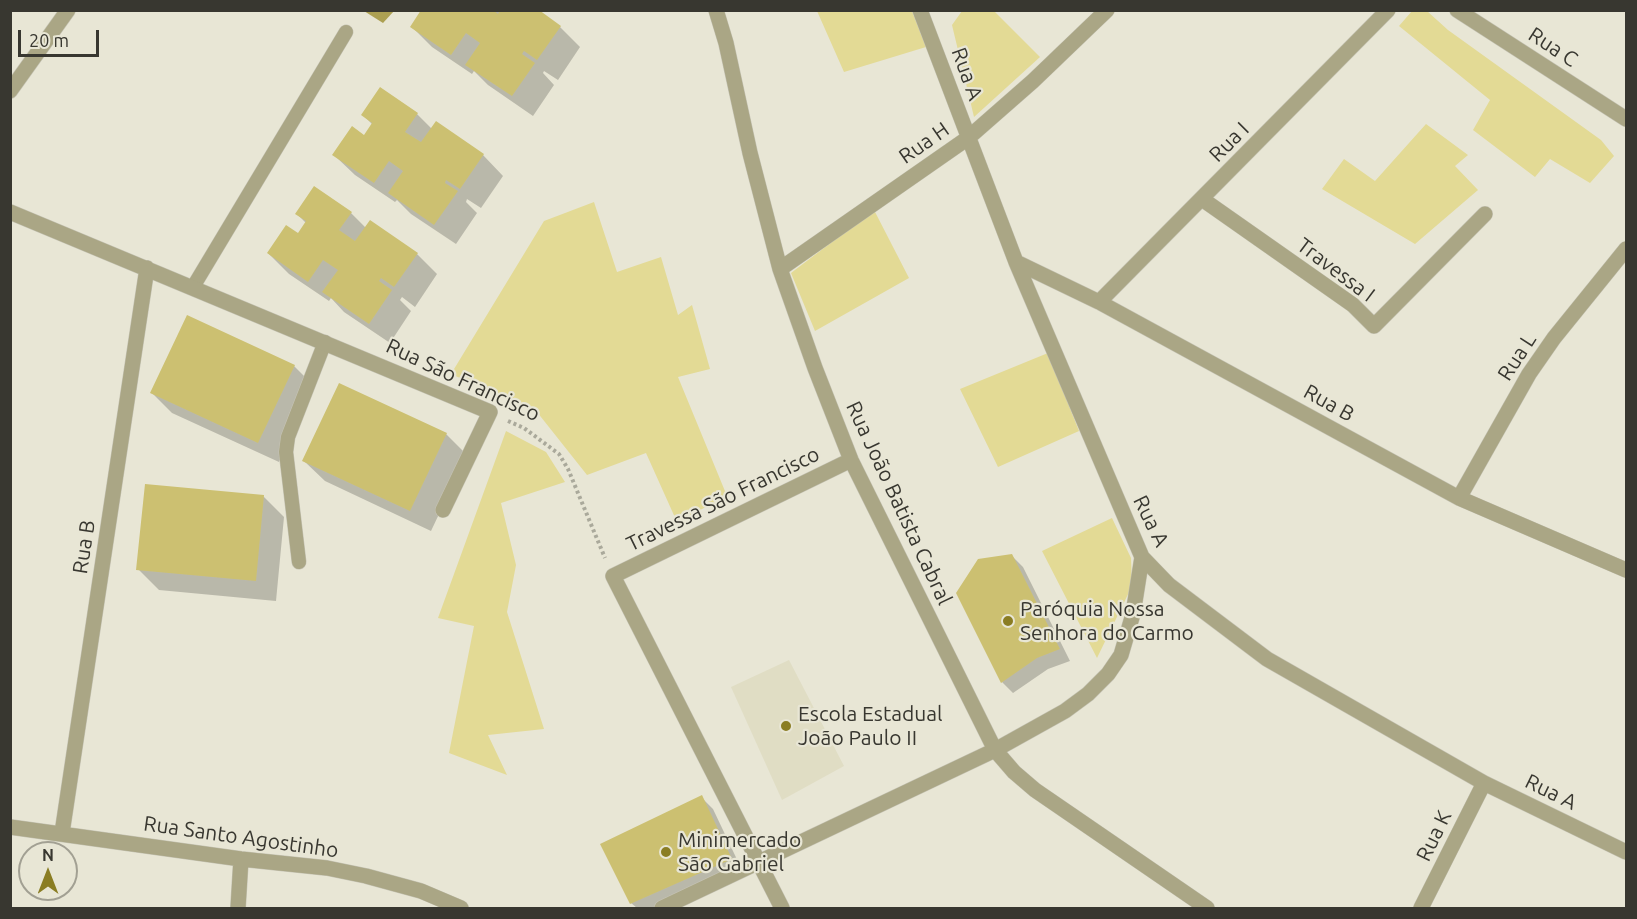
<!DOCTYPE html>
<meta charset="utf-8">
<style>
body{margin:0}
#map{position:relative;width:1637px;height:919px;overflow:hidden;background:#e8e6d5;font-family:Ubuntu,sans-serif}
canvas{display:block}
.frame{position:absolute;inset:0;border:12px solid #383730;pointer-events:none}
.north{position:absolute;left:18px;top:841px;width:60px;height:60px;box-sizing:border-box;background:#e8e6d5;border:2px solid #a2a093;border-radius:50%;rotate:0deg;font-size:16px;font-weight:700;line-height:24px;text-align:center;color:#383730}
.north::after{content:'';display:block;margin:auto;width:21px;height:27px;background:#8a7d23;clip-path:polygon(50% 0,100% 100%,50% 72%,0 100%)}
.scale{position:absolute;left:18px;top:30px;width:81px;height:27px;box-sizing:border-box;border:3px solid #383730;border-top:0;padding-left:8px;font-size:18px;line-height:21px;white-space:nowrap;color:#383730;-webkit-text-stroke:4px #e8e6d5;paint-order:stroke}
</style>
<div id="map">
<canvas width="1637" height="919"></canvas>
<div class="frame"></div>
<div class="north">N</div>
<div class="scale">20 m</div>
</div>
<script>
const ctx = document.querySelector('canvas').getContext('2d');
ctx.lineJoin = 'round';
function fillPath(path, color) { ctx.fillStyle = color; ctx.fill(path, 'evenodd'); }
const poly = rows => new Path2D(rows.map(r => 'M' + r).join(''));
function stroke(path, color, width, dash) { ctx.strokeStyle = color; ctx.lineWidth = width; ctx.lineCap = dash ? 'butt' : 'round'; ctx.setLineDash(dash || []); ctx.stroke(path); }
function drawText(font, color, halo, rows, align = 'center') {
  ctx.font = font + ' Ubuntu,sans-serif'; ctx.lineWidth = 4.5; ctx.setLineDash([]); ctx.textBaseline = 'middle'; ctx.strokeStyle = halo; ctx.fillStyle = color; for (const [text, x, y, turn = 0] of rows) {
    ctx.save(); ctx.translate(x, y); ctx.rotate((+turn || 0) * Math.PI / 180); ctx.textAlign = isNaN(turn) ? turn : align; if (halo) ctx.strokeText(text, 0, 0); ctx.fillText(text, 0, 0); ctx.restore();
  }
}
const built = poly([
 [789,660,844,766,782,800,731,687]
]);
const green = poly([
 [817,11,912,11,926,47,844,72],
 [962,11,994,11,1040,57,974,117,952,25],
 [1412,11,1427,11,1448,30,1601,140,1614,156,1590,183,1550,159,1535,177,1473,130,1490,100,1399,26],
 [1426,124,1468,155,1455,166,1478,190,1415,244,1322,189,1344,159,1375,181],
 [594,202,617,272,661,257,678,315,692,305,710,369,678,377,727,496,677,522,646,453,587,475,537,412,451,374,544,221],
 [874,210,909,278,815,331,791,273],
 [1048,353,1079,431,998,467,960,389],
 [506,431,546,452,565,482,501,503,516,565,507,612,544,729,488,735,507,775,449,753,474,626,438,618],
 [1112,518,1131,558,1132,586,1097,658,1042,551]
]);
const water = poly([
 [394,11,383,23,364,11,394,10]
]);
const shadow = poly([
 [423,10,536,10,560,27,580,47,558,80,544,71,543,73,554,85,533,116,488,85,474,71,472,74,432,47,412,27],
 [381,89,417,114,432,129,483,155,503,176,481,208,467,199,466,202,477,213,456,244,411,214,397,200,395,202,355,175,334,155,364,137,373,125,363,115],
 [351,213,366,228,417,254,437,274,415,307,402,297,400,300,411,311,390,343,344,312,331,298,329,301,289,274,268,253,299,235,307,224,297,214],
 [294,366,315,387,279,462,172,413,152,393],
 [446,434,467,455,431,531,325,481,304,461],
 [263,496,284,517,276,601,159,590,138,569],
 [1011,555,1023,567,1070,661,1048,669,1013,693,1002,682],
 [701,797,713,809,742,870,657,908,637,908,631,903]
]);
const building = poly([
 [421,10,493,10,498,14,500,10,539,10,561,26,537,60,524,51,522,54,535,63,512,96,465,65,480,43,466,33,451,55,410,27],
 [380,87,418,113,405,132,421,142,436,121,484,154,460,189,446,180,445,183,458,191,434,225,388,193,403,171,389,161,374,183,332,155,352,126,364,135,372,123,361,115],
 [314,186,352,212,339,230,355,241,370,220,418,253,394,287,381,278,379,281,392,290,369,324,322,292,338,270,323,260,308,282,267,253,286,225,298,233,306,221,295,214],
 [187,315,295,365,258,443,150,393],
 [339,383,447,433,410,511,302,461],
 [145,484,264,495,256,581,136,570],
 [1012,554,1060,649,1037,658,1001,683,956,593,978,559],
 [702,795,732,859,630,904,600,844]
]);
const path = poly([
 [508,421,524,428,559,454,568,469,605,558]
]);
const service = poly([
 [193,287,346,32],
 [299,562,286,452,288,437,325,342]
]);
const minor = poly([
 [716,10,726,43,750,153,780,269,815,368,851,460,995,750,1014,772,1035,790,1207,908],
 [920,10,1016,262,1142,557,1169,585,1267,659,1484,783,1626,852],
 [1457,10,1626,119],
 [10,91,68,10],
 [1202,199,1353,305,1374,326,1485,214],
 [10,212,490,412,443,510],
 [1016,262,1099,302,1459,498,1626,570],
 [780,269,968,138,1033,81,1107,10],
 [1099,302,1388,10],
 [1459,498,1529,374,1554,338,1626,249],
 [10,827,241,859,327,868,366,876,421,891,461,908],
 [62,833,147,268],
 [238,908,241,859],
 [662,908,995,750,1065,711,1088,694,1108,674,1121,655,1133,614,1142,557],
 [782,908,613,576,851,460],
 [1421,908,1484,783]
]);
const markers = [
 [1008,621,6,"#8a7d23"],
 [786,726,6,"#8a7d23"],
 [666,852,6,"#8a7d23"]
];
const streetNames = [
 ["Rua C",1553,47,33],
 ["Rua A",967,74,70],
 ["Rua I",1229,142,-45],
 ["Rua H",924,143,-35],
 ["Travessa I",1336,270,37],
 ["Rua L",1517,357,-57],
 ["Rua São Francisco",463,380,25],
 ["Rua B",1329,403,29],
 ["Travessa São Francisco",723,499,-26],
 ["Rua João Batista Cabral",899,503,65],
 ["Rua A",1151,521,64],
 ["Rua B",84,547,-81],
 ["Rua A",1551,792,26],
 ["Rua K",1434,836,-64],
 ["Rua Santo Agostinho",241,837,8]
];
const poiNames = [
 ["Paróquia Nossa",1020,609],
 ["Senhora do Carmo",1020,633],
 ["Escola Estadual",798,714],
 ["João Paulo II",798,738],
 ["Minimercado",678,840],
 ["São Gabriel",678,864]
];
fillPath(built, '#e0ddc4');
fillPath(green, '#e3da95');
fillPath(water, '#aca052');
fillPath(shadow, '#0003');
fillPath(building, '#ccc071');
stroke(service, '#c5c3b4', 15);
stroke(minor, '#c5c3b4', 16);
stroke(path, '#aaa99b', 4, [3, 3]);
stroke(service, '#aaa685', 14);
stroke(minor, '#aaa685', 15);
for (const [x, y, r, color] of markers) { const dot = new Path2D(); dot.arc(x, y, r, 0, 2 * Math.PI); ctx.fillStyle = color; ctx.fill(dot); stroke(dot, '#e8e6d5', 2); }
drawText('21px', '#383730', '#e8e6d5', streetNames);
drawText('21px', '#383730', '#e8e6d5', poiNames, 'left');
</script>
